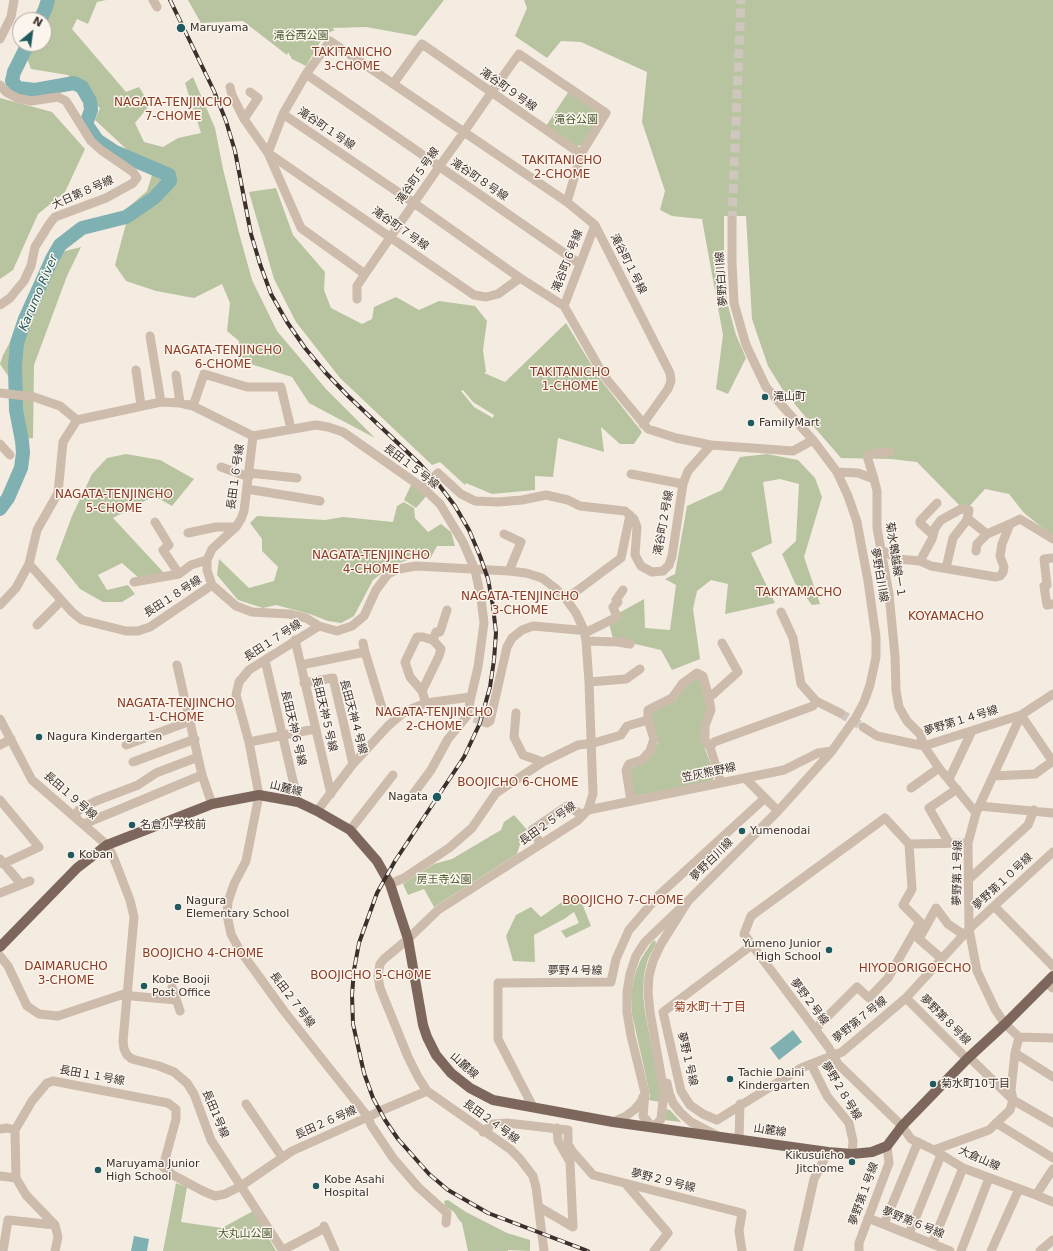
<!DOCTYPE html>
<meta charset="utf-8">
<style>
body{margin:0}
#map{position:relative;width:1053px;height:1251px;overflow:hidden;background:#f4ebe1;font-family:"DejaVu Sans",sans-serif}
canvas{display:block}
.north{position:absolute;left:12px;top:12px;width:40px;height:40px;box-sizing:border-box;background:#fbf5ee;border:1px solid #aea6a0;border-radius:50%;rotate:29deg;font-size:11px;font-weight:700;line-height:16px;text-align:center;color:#3b302b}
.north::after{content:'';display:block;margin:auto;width:14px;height:18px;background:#1f5a5e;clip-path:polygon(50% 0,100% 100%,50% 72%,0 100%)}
</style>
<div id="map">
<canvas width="1053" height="1251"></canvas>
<div class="north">N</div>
</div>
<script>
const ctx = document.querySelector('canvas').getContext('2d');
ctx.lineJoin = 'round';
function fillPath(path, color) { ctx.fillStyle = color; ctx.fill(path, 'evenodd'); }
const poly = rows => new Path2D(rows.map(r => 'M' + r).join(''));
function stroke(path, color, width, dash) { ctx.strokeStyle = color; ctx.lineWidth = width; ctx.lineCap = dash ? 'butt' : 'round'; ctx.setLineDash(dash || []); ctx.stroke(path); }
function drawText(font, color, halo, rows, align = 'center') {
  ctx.font = font + ' "DejaVu Sans","Noto Sans JP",sans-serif'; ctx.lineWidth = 3; ctx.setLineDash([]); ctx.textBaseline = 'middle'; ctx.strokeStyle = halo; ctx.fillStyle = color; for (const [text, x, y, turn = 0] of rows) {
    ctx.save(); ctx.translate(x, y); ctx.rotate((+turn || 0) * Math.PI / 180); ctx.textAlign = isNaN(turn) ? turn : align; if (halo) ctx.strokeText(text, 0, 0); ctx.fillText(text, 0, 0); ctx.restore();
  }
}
const green = poly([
 [41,0,106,0,97,2,88,24,77,19,72,29,126,92,139,87,150,105,135,123,144,142,163,147,178,138,201,133,185,83,193,77,215,128,223,169,239,233,252,280,277,331,326,389,375,438,309,403,292,377,238,360,239,341,227,331,230,303,222,284,194,298,156,291,126,281,115,265,131,205,147,191,152,175,122,145,95,120,100,108,83,94,68,75,31,69,22,44,44,44,44,20,33,20],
 [188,0,444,0,416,36,366,27,332,28,335,30,325,34,306,66,292,59,288,52,287,55,243,21,201,23],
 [524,0,1053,0,1053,536,1024,513,1009,494,985,489,965,511,917,462,891,459,841,458,808,420,783,390,768,366,752,319,746,216,724,216,724,261,727,302,736,335,746,358,728,394,716,389,723,335,702,219,672,216,660,210,665,191,642,122,647,72,581,42,561,41,547,58,515,36,527,8],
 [569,91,600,111,602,117,586,145,577,146,546,126],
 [0,98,52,112,85,149,65,192,38,214,13,270,0,279],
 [276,188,293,235,325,272,324,290,331,308,362,324,372,319,374,307,396,297,419,310,439,301,475,306,487,321,483,350,486,372,484,373,505,382,566,323,600,379,642,432,634,444,620,444,601,427,604,452,558,438,553,477,535,476,535,490,492,494,466,483,465,485,440,462,432,465,340,378,296,322,274,279,249,192],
 [463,390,473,402,494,415,493,418,474,407,461,391],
 [81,247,67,276,34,365,33,438,22,439,13,383,0,364,3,355,51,267,65,251],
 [126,454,160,460,194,479,172,506,154,496,113,518,164,573,139,578,122,563,98,575,107,590,128,585,135,594,122,602,103,602,80,589,56,559,72,516,92,474,107,458],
 [767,454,798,460,815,478,822,497,804,557,820,604,812,605,795,583,782,554,796,541,799,484,780,479,763,482,772,543,751,553,775,603,725,614,728,584,711,580,697,591,693,609,700,659,672,670,661,650,613,639,608,619,644,599,645,628,670,630,676,585,665,579,675,574,687,506,722,490,740,457],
 [412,483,428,494,416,508,404,500],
 [404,502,414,508,415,518,428,532,441,524,451,532,455,546,437,546,430,559,413,558,391,566,373,580,354,616,341,623,328,621,310,614,276,605,263,608,238,600,217,575,219,559,249,588,274,581,278,567,262,551,262,539,250,523,257,516,325,520,343,517,393,522,397,506],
 [697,678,700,679,706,695,707,710,702,741,715,776,712,781,635,796,633,795,630,769,644,761,652,753,658,743,658,738,652,722,651,712,676,700,685,686],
 [514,815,529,832,522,838,517,854,434,907,424,889,408,895,403,884,434,864,452,859,501,830,504,822],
 [572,895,580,898,591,926,566,938,561,931,579,923,574,912,564,919,534,935,535,962,513,961,506,936,516,915,531,907,541,917],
 [655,940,656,944,648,959,644,975,643,994,645,1012,661,1095,660,1102,649,1100,650,1095,632,1014,631,993,635,974,641,959,652,942],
 [665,1109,670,1110,681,1122,664,1120],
 [176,1183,187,1187,181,1222,222,1228,253,1211,276,1251,163,1251],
 [448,1200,466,1212,507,1233,530,1240,530,1251,508,1250,508,1251,468,1251,462,1223,459,1220,454,1212,445,1206,444,1201]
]);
const water = poly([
 [793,1030,802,1042,779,1060,770,1048],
 [134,1236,149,1239,147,1251,131,1251]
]);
const river = poly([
 [40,20,45,10,48,0],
 [0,509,8,498,21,468,23,453,22,441,16,410,15,365,17,343,25,319,52,259,60,245,82,228,126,217,154,198,170,181,169,175,115,152,97,140,86,124,91,110,90,101,82,87,74,83,35,90,18,88,12,81,14,72,28,44]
]);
const minorTunnel = poly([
 [732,220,741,0],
 [840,713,863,727],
 [474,718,482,721]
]);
const minor = poly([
 [153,0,157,7],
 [0,39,11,17,14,0],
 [306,74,580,264],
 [393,84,422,44,581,154,567,202],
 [0,85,6,92,17,98,31,101,58,97,66,101,91,141,101,150,133,172,137,178,133,183,106,198,55,217,50,223,35,247,31,266,24,281,10,298,0,305],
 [230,87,232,95,244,119,268,153,474,295,486,297,498,294,520,278],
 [283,114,414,203,520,278,564,306,604,376,648,429,676,438,711,445,793,451,813,440],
 [244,119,258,98,250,92],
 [581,154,606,113,519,54,491,93,464,132,439,167,416,200,365,274,301,228,268,153,283,114,306,74,330,41,464,132,567,202,595,225,670,373,671,381,668,389,643,424],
 [357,299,357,286,365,274],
 [564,306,595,225],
 [150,336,161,402],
 [136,370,141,405],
 [176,375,180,403],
 [0,393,34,397,60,406,77,420,161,402,180,403,193,406,253,436,316,425,328,427,343,432,423,488,440,504,463,542,475,570,481,598,484,623,478,667,471,697,426,703,404,712,388,726,353,764,317,811],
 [193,406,204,374,247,387,281,387,291,429],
 [253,436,244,511,241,519,236,527,212,549,207,560,207,570,212,585,236,606,252,612,289,614,306,618,319,626,337,631,352,626,364,616,376,590,388,574,399,569,416,566,509,571,526,573,542,578,555,588,566,599,576,613,584,630,586,641,589,682,593,794,588,810,577,821,438,910,408,939,384,959,380,964,378,976,380,988,408,1057,418,1077,427,1091,510,1149,520,1159,533,1176,536,1187,544,1251],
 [0,444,10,455],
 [221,467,249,477],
 [837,472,858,473,874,479,877,491,877,528,889,594,895,656,896,691,899,707,907,721,920,734,924,746,939,768,976,813],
 [249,473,297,478],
 [631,474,683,484],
 [874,479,867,456,875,453,890,452],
 [423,488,438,473,461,494,475,501,498,502,522,500,546,495,568,500,580,506,625,511,634,519,637,527,635,555,641,566,652,572,663,571,669,565,672,556,683,484,688,471,711,445],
 [247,489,320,501],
 [967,518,987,534,1010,524],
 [155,522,169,545,163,550,179,574],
 [188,533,216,527,236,527],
 [504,534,521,542,509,571],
 [933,535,920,523,920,521,937,503],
 [881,551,886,552,898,559,920,561,931,566,996,577,1000,576,1003,572,1004,567,1000,556,1002,544,1010,524,1020,519,1053,539],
 [976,551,977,544,987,534],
 [1053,558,1044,559,1047,585,1044,586,1047,605,1053,604],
 [920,561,932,539,935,528,941,520,961,509,969,510,967,520,953,538,946,568],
 [29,564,72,612,82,620,126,631,138,631,150,627,212,585],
 [134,582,179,574,191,565,207,560],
 [566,599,621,558,630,515],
 [0,605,16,588,29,564,37,530,58,493,63,442,77,420],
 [781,612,793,638,801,684,816,701,840,713],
 [37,625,61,601],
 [319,626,249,670,239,682,236,695,249,742,259,795,246,861,234,884,228,902,227,915,231,934,239,949,284,1011,368,1117,371,1125,393,1158,418,1187,447,1213,446,1223],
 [295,640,331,794],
 [433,640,436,632,440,632,447,610],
 [586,641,618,642,630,644],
 [363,643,365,652,383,711],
 [265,660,298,802],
 [177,665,202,775,212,804],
 [301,665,365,652],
 [589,682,626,679,640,669],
 [304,683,333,678,353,764],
 [422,691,439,656,441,649,433,640,423,637,417,637,405,662,410,677,422,691,426,703],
 [1053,694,1021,715,976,813,968,843,969,929,977,971,995,1009,1005,1024,1019,1037,1053,1038],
 [709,698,738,672,722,643],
 [516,713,514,737,523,755,543,762],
 [0,719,32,780,107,845,113,856,130,900,134,917,123,1041,124,1049,127,1055,132,1059,159,1066,174,1072,187,1083,194,1094,211,1140,283,1251],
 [482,721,487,723,490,721,507,647,512,638,522,630,533,626,589,631,617,617,613,607,618,602,616,600,623,590],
 [863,727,877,736,924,746,1021,715,1053,762],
 [249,742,315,729],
 [0,745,11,739],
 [126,745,190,721],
 [710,747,714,742,813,706,816,701],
 [133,762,195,739],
 [993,776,1035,774,1053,761],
 [745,778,778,811],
 [949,779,972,731],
 [911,788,939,768],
 [411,797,431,770,448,739,467,716,471,697],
 [0,800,39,847,3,864],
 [631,801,626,770,629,764,642,760,650,751,654,739,648,720,648,710,672,698,682,684,697,673,703,676,709,698,711,710,705,726,705,741,710,747,721,783],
 [979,806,1053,813],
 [588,810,784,770,818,753,832,751],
 [74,816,79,810,96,801,138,785,156,773,198,757],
 [84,824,202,775],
 [350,830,393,775],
 [949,843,929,808,957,789],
 [541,844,532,830,567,806,583,815],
 [909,844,968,843],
 [0,859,21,884],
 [968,880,1028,825,1034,810],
 [390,884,404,878,449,848,472,828,496,793,543,762,578,745,594,743,621,735,627,726,648,720],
 [0,893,30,881],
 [688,901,661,944,653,961,649,976,648,992,650,1012,664,1092,661,1119,653,1128,643,1116,645,1093,631,1036,627,1012,627,992,630,974,636,956,645,942,688,901,778,811,832,751,856,717,864,702,870,685,876,657,876,637,868,581,857,522,848,496,837,472,813,440,785,409,766,387,746,345,734,303,732,262,732,220],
 [994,906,1053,966],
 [752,945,663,1012,681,1091,690,1105,703,1114,717,1120,801,1068,842,1052,906,998,969,929,1053,852],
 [0,956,8,966,27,1006,39,1014,58,1016,127,993,132,996,176,1000],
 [942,959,919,939,936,908,948,924,964,935],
 [1046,983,1053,988],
 [172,987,180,1011],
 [906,998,967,1059],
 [815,1029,857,987,869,998,888,978,920,922,903,905,912,889,909,844,885,818,751,916,744,934,752,945,815,1029,829,1048,838,1064,902,1126,911,1139,934,1150,963,1168,1036,1195,1053,1202],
 [1015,1053,1053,1077],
 [969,1057,1013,1100,1053,1123],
 [811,1064,827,1096,849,1123,853,1141,852,1154],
 [667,1083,669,1093,673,1103,680,1112,691,1122,716,1135],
 [1013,1100,1011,1090,1015,1053,1019,1037],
 [246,1104,282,1157],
 [533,1107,498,1039,498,983,611,982,616,959,629,930,659,895,765,798],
 [613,1122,626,1116,634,1110,641,1102,643,1097],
 [996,1123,1053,1158],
 [557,1128,558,1141,570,1162,573,1227],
 [0,1129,7,1128,15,1130],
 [483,1132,493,1124,507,1123,568,1130,568,1144,572,1151,593,1175,742,1213,739,1231,742,1251],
 [739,1139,740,1104],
 [934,1150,989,1130,1010,1110,1013,1100],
 [0,1176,16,1178],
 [626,1184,668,1233,654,1251],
 [1036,1195,1053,1169],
 [539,1207,573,1227],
 [868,1218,950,1251],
 [884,1224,918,1142],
 [324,1226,335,1251],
 [909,1234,941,1155],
 [932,1244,963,1168],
 [283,1250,321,1230,326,1230],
 [3,1251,8,1220,55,1225],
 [55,1251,58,1237,55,1225,26,1195,16,1178,15,1130,32,1101,47,1083,53,1081,168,1103,176,1109,176,1119,163,1167,173,1175,203,1191,215,1196,225,1194,241,1186,292,1151,368,1117,380,1111,427,1091],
 [798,1251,814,1179,828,1152],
 [859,1251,859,1243,889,1163,887,1146],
 [961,1251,989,1178],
 [991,1251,1019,1189],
 [1040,1251,1053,1240]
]);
const major = poly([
 [0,947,77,868,107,845,212,804,259,795,298,802,317,811,350,830,377,861,390,884,408,939,423,1025,427,1037,436,1055,451,1073,470,1088,493,1100,613,1122,828,1152,852,1154,872,1152,887,1146,902,1126,967,1059,1005,1024,1053,976]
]);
const rail = poly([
 [170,0,214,91,226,121,235,151,251,234,260,264,271,294,287,322,305,348,325,372,348,396,420,464,439,485,455,506,469,530,480,556,488,579,493,606,496,633,494,660,490,687,480,723,464,757,395,861,377,893,359,943,354,970,352,995,353,1024,364,1073,373,1098,385,1120,398,1139,429,1174,448,1190,488,1213,588,1251]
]);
const markers = [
 [181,28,5,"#1f5a5e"],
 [765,397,4,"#1f5a5e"],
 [751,423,4,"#1f5a5e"],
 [39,737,4,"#1f5a5e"],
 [437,797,5,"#1f5a5e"],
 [132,825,4,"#1f5a5e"],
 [742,831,4,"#1f5a5e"],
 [71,855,4,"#1f5a5e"],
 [178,907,4,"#1f5a5e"],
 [829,950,4,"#1f5a5e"],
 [144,986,4,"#1f5a5e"],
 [730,1079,4,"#1f5a5e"],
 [933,1084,4,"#1f5a5e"],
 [852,1162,4,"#1f5a5e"],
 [98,1170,4,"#1f5a5e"],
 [316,1186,4,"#1f5a5e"]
];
const poiNames = [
 ["Maruyama",190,28],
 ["滝山町",773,397],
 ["FamilyMart",759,423],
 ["Nagura Kindergarten",47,737],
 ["Nagata",428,797,"right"],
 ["名倉小学校前",140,825],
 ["Yumenodai",750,831],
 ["Koban",79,855],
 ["Nagura",186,901],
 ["Elementary School",186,914],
 ["Yumeno Junior",821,944,"right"],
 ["High School",821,957,"right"],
 ["Kobe Booji",152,980],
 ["Post Office",152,993],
 ["Tachie Daini",738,1073],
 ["Kindergarten",738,1086],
 ["菊水町10丁目",941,1084],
 ["Kikusuicho",844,1156,"right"],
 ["Jitchome",844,1169,"right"],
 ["Maruyama Junior",106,1164],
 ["High School",106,1177],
 ["Kobe Asahi",324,1180],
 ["Hospital",324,1193]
];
const parkNames = [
 ["滝谷西公園",301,36],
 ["滝谷公園",576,120],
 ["房王寺公園",444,880],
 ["大丸山公園",245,1234]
];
const streetNames = [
 ["滝谷町９号線",508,90,35],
 ["滝谷町１号線",326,129,34],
 ["滝谷町５号線",418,176,-55],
 ["滝谷町８号線",479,180,34],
 ["大日第８号線",83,193,-24],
 ["滝谷町７号線",400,229,35],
 ["滝谷町６号線",568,261,-69],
 ["滝谷町１号線",628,264,63],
 ["夢野白川線",722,279,-94],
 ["長田１５号線",411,467,37],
 ["長田１６号線",236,477,-82],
 ["滝谷町２号線",664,523,-80],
 ["菊水鵯越線ー１",895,560,81],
 ["夢野白川線",879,575,80],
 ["長田１８号線",173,597,-33],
 ["長田１７号線",273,641,-33],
 ["長田天神５号線",324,714,77],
 ["長田天神４号線",353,717,75],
 ["夢野第１４号線",961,721,-17],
 ["長田天神６号線",293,728,77],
 ["笠灰熊野線",709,773,-12],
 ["山麓線",286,789,14],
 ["長田１９号線",70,796,41],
 ["長田２５号線",548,824,-35],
 ["夢野白川線",712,860,-45],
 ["夢野第１号線",958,873,-89],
 ["夢野第１０号線",1003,882,-43],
 ["夢野４号線",575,971],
 ["長田２７号線",292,1000,53],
 ["夢野２号線",809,1002,53],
 ["夢野第７号線",860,1020,-39],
 ["夢野第８号線",945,1020,45],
 ["夢野１号線",687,1059,77],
 ["山麓線",464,1066,42],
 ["長田１１号線",92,1076,10],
 ["夢野２８号線",841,1091,59],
 ["長田1号線",215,1114,67],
 ["長田２４号線",491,1122,36],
 ["長田２６号線",326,1123,-24],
 ["山麓線",770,1131,8],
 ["大倉山線",979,1159,24],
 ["夢野２９号線",663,1181,14],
 ["夢野第１号線",864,1194,-70],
 ["夢野第６号線",913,1223,22]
];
const neighbourhoodNames = [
 ["TAKITANICHO",352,53],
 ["3-CHOME",352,67],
 ["NAGATA-TENJINCHO",173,103],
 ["7-CHOME",173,117],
 ["TAKITANICHO",562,161],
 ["2-CHOME",562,175],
 ["NAGATA-TENJINCHO",223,351],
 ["6-CHOME",223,365],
 ["TAKITANICHO",570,373],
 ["1-CHOME",570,387],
 ["NAGATA-TENJINCHO",114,495],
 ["5-CHOME",114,509],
 ["NAGATA-TENJINCHO",371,556],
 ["4-CHOME",371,570],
 ["TAKIYAMACHO",799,593],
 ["NAGATA-TENJINCHO",520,597],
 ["3-CHOME",520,611],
 ["KOYAMACHO",946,617],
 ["NAGATA-TENJINCHO",176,704],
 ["1-CHOME",176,718],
 ["NAGATA-TENJINCHO",434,713],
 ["2-CHOME",434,727],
 ["BOOJICHO 6-CHOME",518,783],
 ["BOOJICHO 7-CHOME",623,901],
 ["BOOJICHO 4-CHOME",203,954],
 ["DAIMARUCHO",66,967],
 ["3-CHOME",66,981],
 ["HIYODORIGOECHO",915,969],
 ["BOOJICHO 5-CHOME",371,976],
 ["菊水町十丁目",710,1008]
];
const waterNames = [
 ["Karumo River",39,293,-67]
];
fillPath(green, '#b8c4a0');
fillPath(water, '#7fb0b2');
stroke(river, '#7fb0b2', 14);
stroke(minorTunnel, '#cfc6bd', 9, [9, 4.5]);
stroke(minor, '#cdbbac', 9);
stroke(major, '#7d675c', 10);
stroke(rail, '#3b302b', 4);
stroke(rail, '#fbf5ee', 2.5, [8]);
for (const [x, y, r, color] of markers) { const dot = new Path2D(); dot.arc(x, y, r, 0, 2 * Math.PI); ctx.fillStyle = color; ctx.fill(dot); stroke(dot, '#fbf5ee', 1.5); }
drawText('11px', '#3b302b', '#fbf5ee', poiNames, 'left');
drawText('11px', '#4a5a2e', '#fbf5ee', parkNames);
drawText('11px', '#3b302b', '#fbf5ee', streetNames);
drawText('12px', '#8c3b22', '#fbf5ee', neighbourhoodNames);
drawText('italic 12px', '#1f5a5e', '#fbf5ee', waterNames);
</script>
